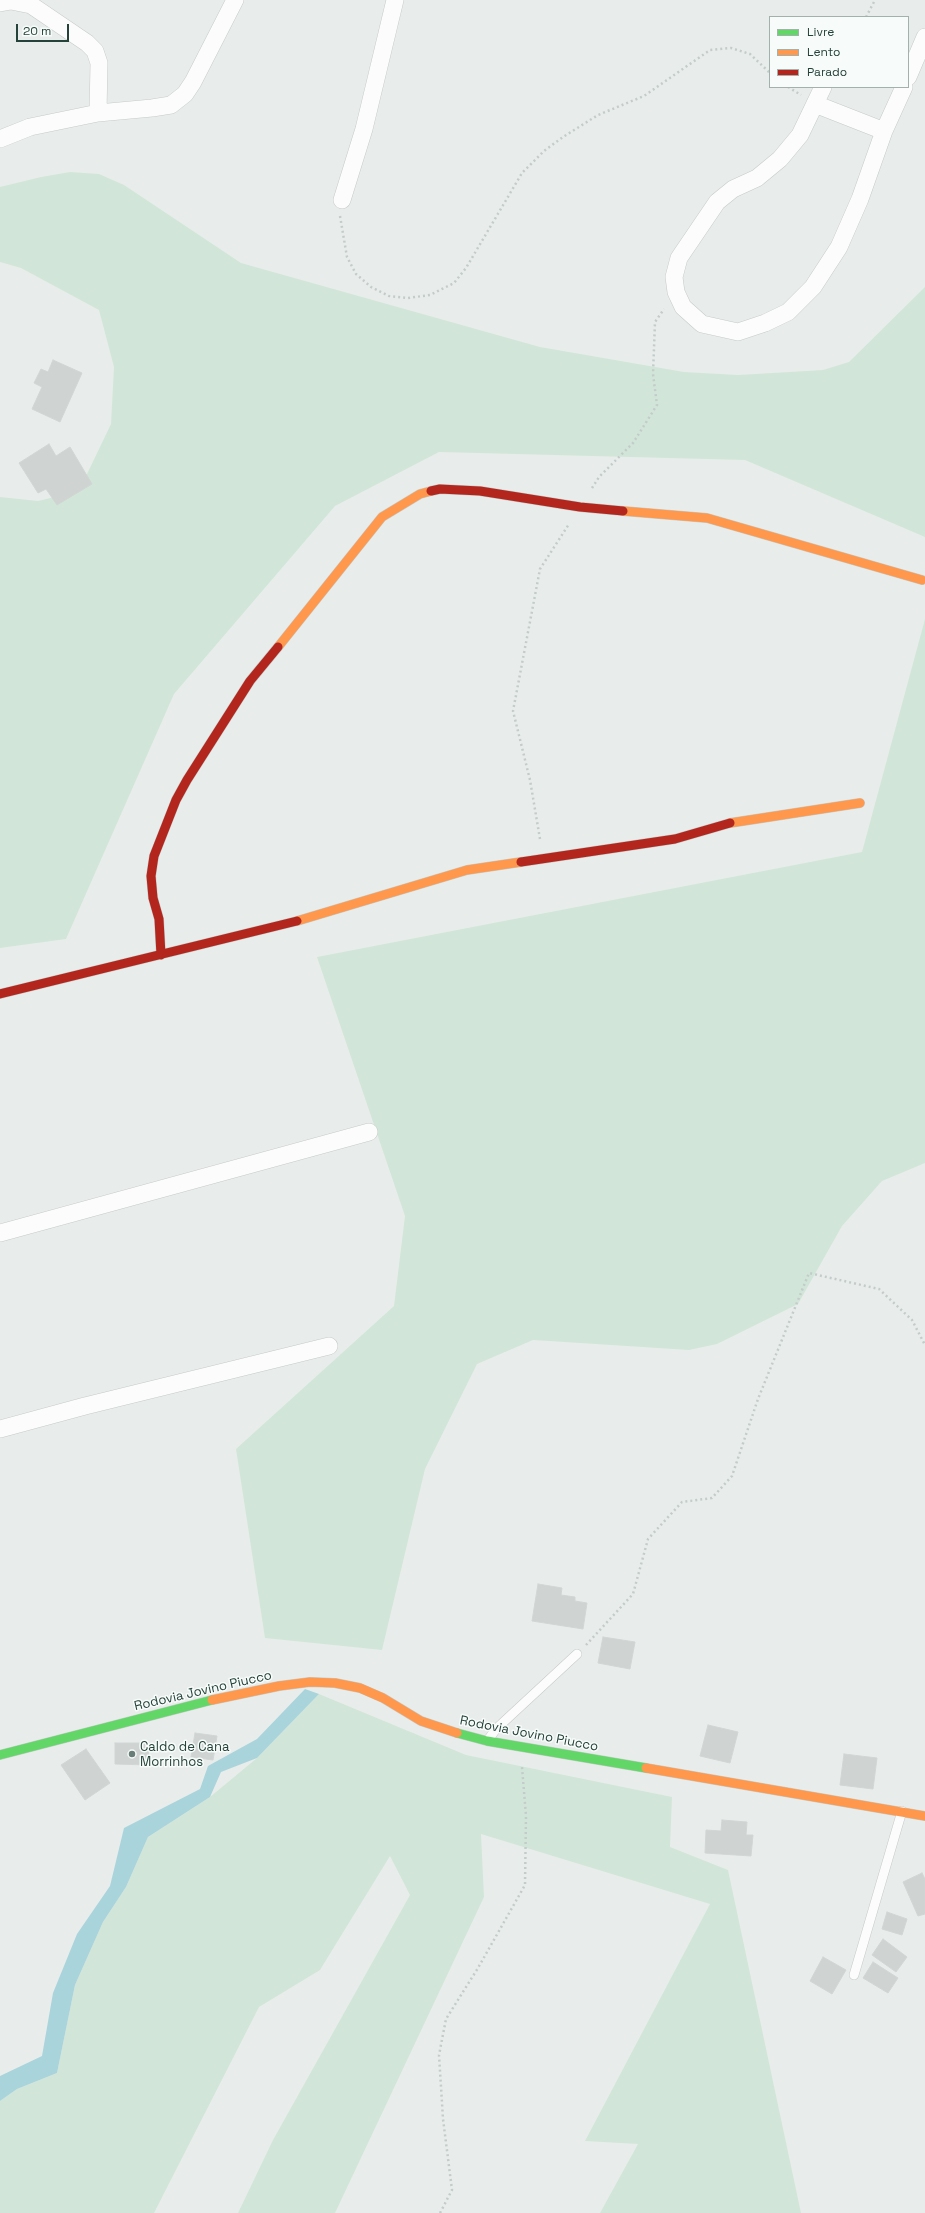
<!DOCTYPE html>
<style>
body{margin:0}
#map{position:relative;width:925px;height:2213px;overflow:hidden;background:#e8edeb;font-family:"Space Grotesk",sans-serif}
canvas{display:block}
.legend{position:absolute;left:769px;top:16px;width:140px;height:72px;box-sizing:border-box;background:#f7fbf9;border:1px solid #a3b1ad;margin:0;padding:5px 7px;list-style:none;font-size:12px;color:#24423a}
.legend li{display:flex;align-items:center;gap:8px;height:20px}
.legend b{width:20px;border:1px solid #a3b1ad}
.scale{position:absolute;left:16px;top:24px;width:53px;height:18px;box-sizing:border-box;border:2px solid #24423a;border-top:0;padding-left:5px;font-size:12px;line-height:14px;white-space:nowrap;color:#24423a;-webkit-text-stroke:3px #f7fbf9;paint-order:stroke}
</style>
<div id="map">
<canvas width="925" height="2213"></canvas>
<ul class="legend">
<li><b style="height:5px;background:#63d668"></b>Livre</li>
<li><b style="height:5px;background:#ff974d"></b>Lento</li>
<li><b style="height:5px;background:#b3261e"></b>Parado</li>
</ul>
<div class="scale">20 m</div>
</div>
<script>
const ctx = document.querySelector('canvas').getContext('2d');
ctx.lineJoin = 'round';
function fillPath(path, color) { ctx.fillStyle = color; ctx.fill(path, 'evenodd'); }
const poly = rows => new Path2D(rows.map(r => 'M' + r).join(''));
function stroke(path, color, width, dash) { ctx.strokeStyle = color; ctx.lineWidth = width; ctx.lineCap = dash ? 'butt' : 'round'; ctx.setLineDash(dash || []); ctx.stroke(path); }
function drawText(font, color, halo, rows, align = 'center') {
  ctx.font = font + ' "Space Grotesk",sans-serif'; ctx.lineWidth = 3; ctx.setLineDash([]); ctx.textBaseline = 'middle'; ctx.strokeStyle = halo; ctx.fillStyle = color; for (const [text, x, y, turn = 0] of rows) {
    ctx.save(); ctx.translate(x, y); ctx.rotate((+turn || 0) * Math.PI / 180); ctx.textAlign = isNaN(turn) ? turn : align; if (halo) ctx.strokeText(text, 0, 0); ctx.fillText(text, 0, 0); ctx.restore();
  }
}
const green = poly([
 [70,172,99,174,124,185,241,263,540,347,684,372,738,375,823,370,849,362,925,287,925,537,745,460,439,452,335,506,174,694,66,939,0,948,0,497,38,501,67,494,87,474,111,424,114,367,99,310,21,268,0,262,0,187,41,177],
 [925,619,925,1163,882,1181,842,1226,798,1304,717,1344,689,1350,533,1340,477,1364,425,1469,382,1650,265,1638,236,1449,394,1306,405,1216,317,957,862,852],
 [319,1694,466,1755,672,1797,670,1847,728,1870,801,2213,600,2213,638,2144,585,2141,710,1904,481,1834,484,1897,335,2213,238,2213,273,2140,410,1895,390,1856,320,1970,259,2007,154,2213,0,2213,0,2101,17,2089,57,2073,75,1985,103,1922,126,1887,148,1837,210,1797,257,1758]
]);
const water = poly([
 [305,1689,319,1694,257,1758,221,1772,210,1797,148,1837,126,1887,103,1922,75,1985,57,2073,17,2089,0,2101,0,2076,42,2056,53,1993,77,1934,110,1886,124,1828,200,1789,208,1766,257,1739]
]);
const building = poly([
 [53,360,82,373,60,422,32,409,42,387,34,383,41,369,48,372,53,360],
 [49,444,56,456,70,447,92,484,57,505,46,489,38,493,19,463,49,444],
 [538,1584,562,1588,561,1595,575,1597,575,1601,587,1603,583,1629,532,1621,538,1584],
 [603,1637,635,1642,630,1669,598,1663,603,1637],
 [708,1725,738,1732,730,1763,700,1756,708,1725],
 [195,1733,217,1736,213,1760,191,1757,195,1733],
 [115,1743,149,1743,148,1765,115,1764,115,1743],
 [86,1749,110,1783,85,1800,61,1765,86,1749],
 [844,1754,877,1758,873,1789,840,1785,844,1754],
 [722,1820,747,1822,746,1835,753,1835,751,1856,705,1853,706,1830,721,1831,722,1820],
 [922,1873,925,1879,925,1914,918,1916,903,1882,922,1873],
 [887,1912,907,1919,902,1935,882,1929,887,1912],
 [883,1939,907,1957,896,1972,872,1955,883,1939],
 [823,1957,846,1970,832,1994,810,1981,823,1957],
 [873,1962,898,1978,888,1993,863,1978,873,1962]
]);
const path = poly([
 [866,17,875,0],
 [788,87,801,95],
 [340,216,347,257,356,274,371,287,389,296,408,298,430,295,454,283,466,268,522,173,544,151,563,137,598,115,644,96,710,50,731,48,750,54,770,73],
 [592,488,599,477,633,443,657,405,653,374,655,322,664,309],
 [540,839,530,780,513,711,540,569,569,524],
 [586,1645,633,1594,648,1539,682,1502,712,1498,732,1476,758,1399,809,1273,879,1289,912,1320,925,1345],
 [440,2213,452,2190,443,2119,439,2055,446,2019,478,1968,525,1885,526,1816,522,1767]
]);
const lane = poly([
 [488,1740,496,1729,577,1654],
 [854,1975,902,1811]
]);
const street = poly([
 [0,3,11,1,31,5,87,43,95,51,99,63,98,113],
 [908,77,925,37],
 [823,87,800,135,780,159,757,178,733,189,717,202,679,258,674,277,676,292,683,307,702,324,738,332,765,323,788,312,813,287,839,247,860,199,884,131,904,87],
 [815,104,884,131],
 [0,139,30,127,98,113,152,108,171,105,185,94,193,82,235,0],
 [342,200,364,129,395,0],
 [0,1233,369,1132],
 [0,1429,85,1406,329,1346]
]);
const fast = poly([
 [457,1733,487,1741,646,1768],
 [0,1755,212,1700]
]);
const slow = poly([
 [623,511,707,518,922,580],
 [278,647,382,517,420,494,431,491],
 [730,823,860,803],
 [297,921,467,870,521,862],
 [212,1700,279,1686,310,1682,335,1683,360,1688,383,1698,421,1721,457,1733],
 [646,1768,925,1816]
]);
const jam = poly([
 [431,491,440,489,480,491,580,507,623,511],
 [521,862,675,839,730,823],
 [161,955,159,919,153,898,151,876,154,856,176,800,187,780,250,681,278,647],
 [0,994,297,921]
]);
const markers = [
 [132,1754,4,"#697e78"]
];
const streetNames = [
 ["Rodovia Jovino Piucco",203,1691,-13],
 ["Rodovia Jovino Piucco",529,1734,11]
];
const poiNames = [
 ["Caldo de Cana",140,1747],
 ["Morrinhos",140,1762]
];
fillPath(green, '#d1e6d8');
fillPath(water, '#a9d4db');
fillPath(building, '#cfd4d2');
stroke(building, '#d1d6d4', 1);
stroke(lane, '#c5cac8', 10);
stroke(street, '#c5cac8', 18);
stroke(fast, '#c3cbc8', 10);
stroke(slow, '#c3cbc8', 10);
stroke(jam, '#c3cbc8', 10);
stroke(path, '#c3ccca', 2.5, [2, 3]);
stroke(lane, '#fcfcfc', 9);
stroke(street, '#fcfcfc', 17);
stroke(fast, '#63d668', 9);
stroke(slow, '#ff974d', 9);
stroke(jam, '#b3261e', 9);
for (const [x, y, r, color] of markers) { const dot = new Path2D(); dot.arc(x, y, r, 0, 2 * Math.PI); ctx.fillStyle = color; ctx.fill(dot); stroke(dot, '#f7fbf9', 1.5); }
drawText('13px', '#24423a', '#f7fbf9', streetNames);
drawText('13px', '#24423a', '#f7fbf9', poiNames, 'left');
</script>
